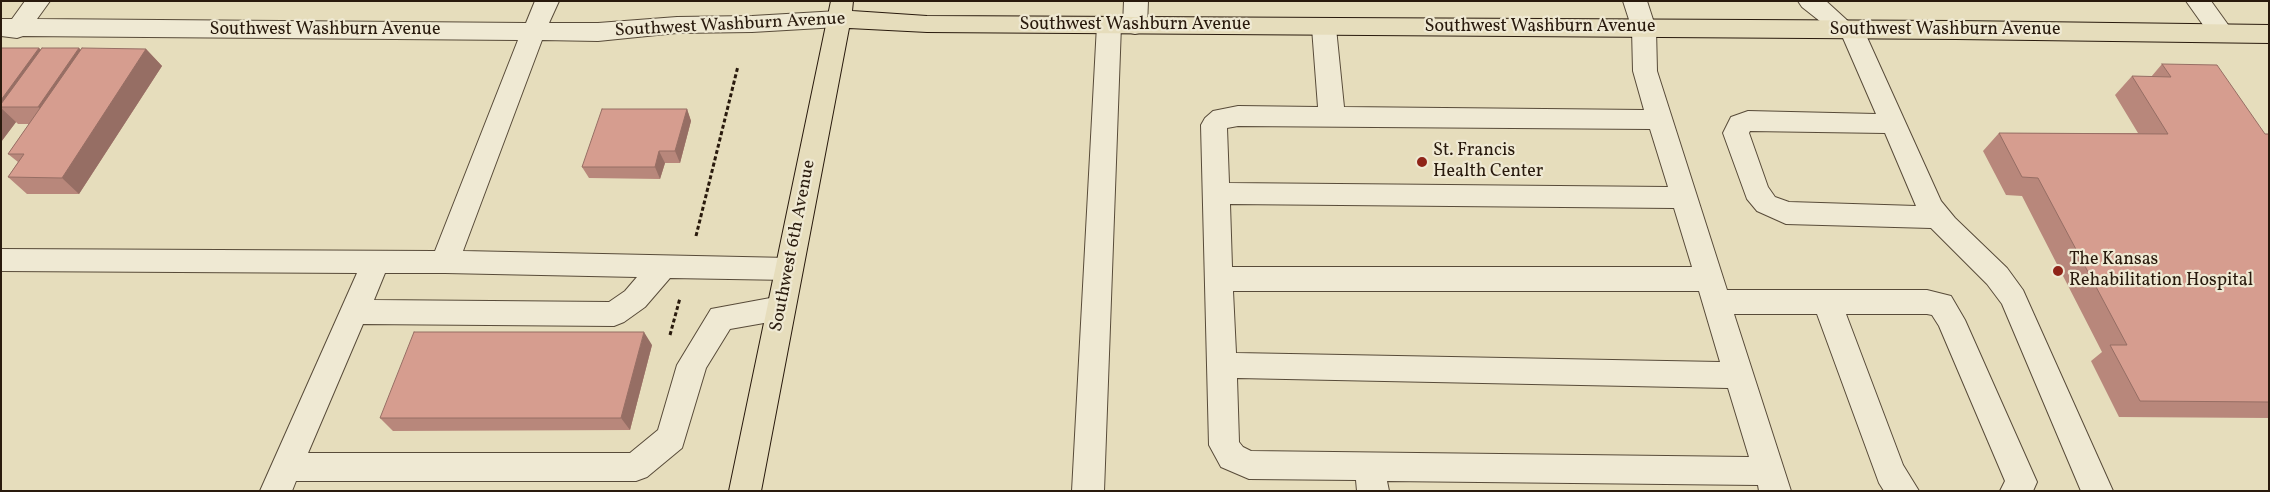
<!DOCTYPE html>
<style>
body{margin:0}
#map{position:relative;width:2270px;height:492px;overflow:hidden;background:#e6ddbc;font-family:Vollkorn,serif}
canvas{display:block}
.frame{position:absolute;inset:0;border:2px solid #291a0d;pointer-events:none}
</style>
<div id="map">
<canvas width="2270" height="492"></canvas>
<div class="frame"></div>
</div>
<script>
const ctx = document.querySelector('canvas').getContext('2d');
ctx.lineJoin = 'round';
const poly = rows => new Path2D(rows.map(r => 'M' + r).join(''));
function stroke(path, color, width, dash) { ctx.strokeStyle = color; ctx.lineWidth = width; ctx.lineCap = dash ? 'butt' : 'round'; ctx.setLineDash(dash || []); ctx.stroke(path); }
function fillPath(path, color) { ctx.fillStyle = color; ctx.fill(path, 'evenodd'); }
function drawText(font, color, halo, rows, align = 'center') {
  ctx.font = font + ' Vollkorn,serif'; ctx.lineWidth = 4.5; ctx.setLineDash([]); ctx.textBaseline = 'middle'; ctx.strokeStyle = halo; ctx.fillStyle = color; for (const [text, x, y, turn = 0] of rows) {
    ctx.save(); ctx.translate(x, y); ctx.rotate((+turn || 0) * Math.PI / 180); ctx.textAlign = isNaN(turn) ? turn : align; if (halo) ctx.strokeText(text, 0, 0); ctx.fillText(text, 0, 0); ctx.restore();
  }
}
const path = poly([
 [696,236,738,66],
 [670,335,680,298]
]);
const minor = poly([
 [25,1,50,1,37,19,526,23,535,1,559,1,549,23,598,23,677,17,752,16,838,11,846,13,850,19,846,25,838,27,752,32,677,33,598,41,542,40,463,251,789,258,799,261,803,269,799,277,789,280,670,278,645,307,624,322,614,326,363,324,308,453,630,453,658,430,677,365,711,309,781,296,791,300,795,308,791,316,781,320,730,329,706,368,682,448,647,477,636,481,296,481,292,491,260,491,357,273,1,271,1,249,435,251,518,40,23,36,17,38,1,36,1,19,12,19,25,1],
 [385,273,445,273,637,277,625,291,609,302,374,300,385,273],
 [1124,1,1148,1,1147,26,1143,32,1135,34,1127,32,1123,26,1124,1],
 [1623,1,1647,1,1656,29,1657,71,1727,290,1927,290,1951,296,1965,320,2037,482,2033,491,2000,491,2005,481,1939,326,1932,315,1927,314,1846,314,1903,465,1919,491,1884,491,1879,483,1817,314,1734,314,1791,491,1759,491,1758,485,1387,481,1389,491,1357,491,1356,480,1249,479,1221,467,1209,445,1201,125,1205,118,1213,111,1238,106,1318,107,1312,28,1315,22,1324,19,1333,22,1336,28,1344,107,1644,110,1633,71,1632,29,1623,1],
 [1238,126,1650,129,1668,187,1229,183,1227,128,1238,126],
 [1230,204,1674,208,1692,267,1232,267,1230,204],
 [1233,291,1699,291,1720,362,1236,353,1233,291],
 [1237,378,1728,388,1749,457,1251,451,1243,447,1239,442,1237,378],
 [1798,1,1826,1,1849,22,1861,24,1941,201,1955,218,2007,268,2023,290,2113,491,2081,491,2002,304,1987,284,1931,228,1786,224,1757,211,1747,199,1723,133,1731,117,1748,111,1876,114,1843,38,1833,36,1821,22,1802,7,1798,1],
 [1750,131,1885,133,1916,206,1789,202,1775,197,1768,187,1749,133,1750,131],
 [2186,1,2211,1,2234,33,2231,39,2222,42,2213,39,2186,1],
 [1109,17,1117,19,1121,25,1104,491,1072,491,1097,25,1101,19,1109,17]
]);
const major = poly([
 [831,1,853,1,852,11,927,16,1956,21,2269,25,2269,43,1956,39,927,32,849,28,761,491,729,491,831,1]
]);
const wall = poly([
 [1,48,39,48,41,50,79,48,81,50,146,49,162,66,79,194,27,194,8,177,18,162,8,154,29,124,18,124,16,122,1,142],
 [2162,64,2265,134,2269,134,2269,418,2119,417,2091,361,2102,352,2022,196,2006,195,1983,151,1999,133,2138,133,2115,95,2132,76,2151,77],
 [687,109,691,121,680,163,665,163,660,179,589,178,582,167],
 [652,345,630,430,393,431,380,418]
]);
const shadedWall = poly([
 [39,48,56,65,1,107,1,100],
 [79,48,95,66,55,124,38,107],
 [146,49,162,66,79,194,62,178],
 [1,108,16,122,1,142],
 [687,109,691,121,680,163,675,151],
 [659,151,665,163,660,179,655,167],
 [644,332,652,345,630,430,621,418]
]);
const building = poly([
 [1,48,39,48,1,100,1,48],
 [42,48,79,48,38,107,1,107,1,104,42,48],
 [82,48,146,49,62,178,8,177,24,154,8,154,82,48],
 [2162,64,2217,65,2265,134,2269,134,2269,402,2140,401,2110,345,2127,345,2038,178,2022,177,1999,133,2168,134,2132,76,2171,77,2162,64],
 [602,109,687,109,675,151,659,151,655,167,582,167,602,109],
 [414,332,644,332,621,418,380,418,414,332]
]);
const markers = [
 [1422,162,6,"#8f2418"],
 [2058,271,6,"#8f2418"]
];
const streetNames = [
 ["Southwest Washburn Avenue",730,26,-3],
 ["Southwest Washburn Avenue",1135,26],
 ["Southwest Washburn Avenue",1540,28],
 ["Southwest Washburn Avenue",325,31],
 ["Southwest Washburn Avenue",1945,31],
 ["Southwest 6th Avenue",794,246,-79]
];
const poiNames = [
 ["St. Francis",1433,152],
 ["Health Center",1433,173],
 ["The Kansas",2069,261],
 ["Rehabilitation Hospital",2069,282]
];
stroke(minor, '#584b39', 2);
stroke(major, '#291a0d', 2);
stroke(path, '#291a0d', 3, [4, 2.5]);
fillPath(minor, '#efe9d3');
fillPath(major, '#e6ddbc');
fillPath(wall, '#b8877b');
fillPath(shadedWall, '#966e64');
fillPath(building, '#d69d8f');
stroke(building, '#966e64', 1);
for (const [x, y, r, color] of markers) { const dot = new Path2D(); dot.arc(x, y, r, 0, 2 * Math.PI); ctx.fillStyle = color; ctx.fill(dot); stroke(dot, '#efe9d3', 2); }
drawText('18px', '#291a0d', '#efe9d3', streetNames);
drawText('18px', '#291a0d', '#efe9d3', poiNames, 'left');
</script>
